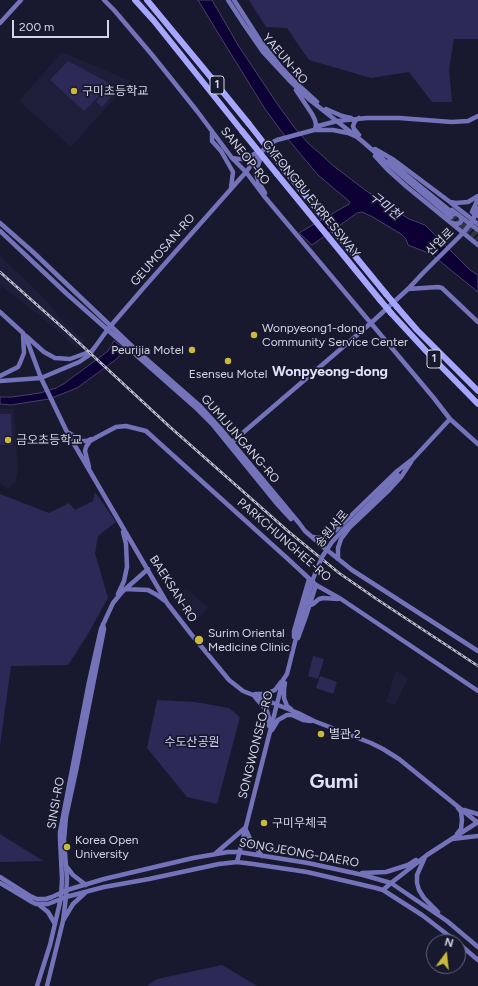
<!DOCTYPE html>
<meta charset="utf-8">
<style>
body{margin:0}
#map{position:relative;width:478px;height:986px;overflow:hidden;background:#18182e;font-family:Figtree,sans-serif}
canvas{display:block}
.north{position:absolute;left:426px;top:934px;width:40px;height:40px;box-sizing:border-box;background:#18182e;border:1px solid #636477;border-radius:50%;rotate:15deg;font-size:11px;font-weight:700;line-height:16px;text-align:center;color:#d4d5e4}
.north::after{content:'';display:block;margin:auto;width:14px;height:18px;background:#c8bb3b;clip-path:polygon(50% 0,100% 100%,50% 72%,0 100%)}
.scale{position:absolute;left:12px;top:20px;width:97px;height:18px;box-sizing:border-box;border:2px solid #d4d5e4;border-top:0;padding-left:5px;font-size:12px;line-height:14px;white-space:nowrap;color:#d4d5e4;-webkit-text-stroke:3px #18182e;paint-order:stroke}
</style>
<div id="map">
<canvas width="478" height="986"></canvas>
<div class="north">N</div>
<div class="scale">200 m</div>
</div>
<script>
const ctx = document.querySelector('canvas').getContext('2d');
ctx.lineJoin = 'round';
function fillPath(path, color) { ctx.fillStyle = color; ctx.fill(path, 'evenodd'); }
const poly = rows => new Path2D(rows.map(r => 'M' + r).join(''));
function stroke(path, color, width, dash) { ctx.strokeStyle = color; ctx.lineWidth = width; ctx.lineCap = dash ? 'butt' : 'round'; ctx.setLineDash(dash || []); ctx.stroke(path); }
function drawText(font, color, halo, rows, align = 'center') {
  ctx.font = font + ' Figtree,"Noto Sans KR",sans-serif'; ctx.lineWidth = 3.5; ctx.setLineDash([]); ctx.textBaseline = 'middle'; ctx.strokeStyle = halo; ctx.fillStyle = color; for (const [text, x, y, turn = 0] of rows) {
    ctx.save(); ctx.translate(x, y); ctx.rotate((+turn || 0) * Math.PI / 180); ctx.textAlign = isNaN(turn) ? turn : align; if (halo) ctx.strokeText(text, 0, 0); ctx.fillText(text, 0, 0); ctx.restore();
  }
}
const built = poly([
 [62,52,130,81,71,147,19,101],
 [0,256,41,295,60,318,85,341,77,348,40,316,0,285],
 [0,409,14,409,18,470,16,480,9,489,0,484],
 [185,588,208,607,198,619,175,599],
 [396,670,408,678,395,705,386,702]
]);
const green = poly([
 [249,0,478,0,478,39,454,39,449,69,452,102,432,102,409,72,371,78,309,60,299,46,287,28,266,27],
 [68,61,111,84,84,111,50,80],
 [107,90,112,95,102,107,96,102],
 [0,414,11,414,12,445,0,445],
 [95,492,116,522,98,536,95,553,108,598,88,634,68,665,11,666,0,746,0,494,49,513,69,503,75,510,93,501],
 [313,656,324,659,318,679,308,676],
 [320,676,337,682,333,694,316,688],
 [157,700,195,702,229,708,240,717,217,804,187,797,147,748],
 [0,834,43,861,0,862],
 [222,965,257,986,147,986,157,979]
]);
const water = poly([
 [198,0,212,0,238,45,276,102,294,127,308,143,335,167,365,190,409,219,425,225,470,270,478,275,478,292,431,254,408,245,406,239,401,234,371,216,362,212,357,213,312,245,299,233,349,204,350,202,318,175,282,132,265,109,218,33,198,0],
 [114,341,126,350,114,361,77,388,49,399,11,405,0,404,0,397,12,397,40,393,56,388,65,383,108,351,114,341]
]);
const secondaryTunnel = poly([
 [454,214,478,234],
 [451,217,478,239]
]);
const secondary = poly([
 [104,0,114,10,153,56,197,111,232,158,246,172,264,196,433,397,450,419,478,444],
 [228,0,245,26,263,52,289,80,310,100,362,141,408,181,451,217],
 [234,0,261,42,280,66,295,82,317,102],
 [0,23,21,0],
 [296,90,312,114,315,120,316,125,315,129],
 [326,109,342,116,351,118],
 [314,130,318,126,337,121,367,118,399,118,452,122,468,121,478,116],
 [212,131,212,141,221,151,233,172,231,188],
 [359,135,354,129,353,126,355,121,359,118],
 [375,149,394,160,450,202,456,203,468,202,478,196],
 [262,153,257,169,257,177,259,183,265,193],
 [375,156,387,169,407,187,478,245],
 [232,158,239,159,243,159,261,151],
 [389,161,454,214],
 [478,199,472,212,474,214,478,216],
 [451,203,478,224],
 [452,210,478,230],
 [0,223,33,252,136,350,200,406,220,428,299,523,305,531,327,550,352,570,478,651],
 [452,223,457,224,460,223,462,220,460,216],
 [0,231,67,294,195,407,213,425,278,505,291,519],
 [408,289,438,287,442,288,478,322],
 [0,312,23,333,28,343,41,378,67,432,167,603,191,634,229,680,243,691,298,713,314,721,371,743,383,749,399,759,478,823],
 [26,336,44,352,55,358,70,359,89,352],
 [0,376,18,367,20,363,24,353,23,335],
 [0,381,41,378,79,362,88,356,95,347,108,329,146,285,246,172,262,151,273,142,277,140,314,130,333,130,348,133,357,137],
 [69,433,82,441,87,441,91,439],
 [231,443,371,323,408,289,423,273,463,233,472,222],
 [412,460,450,419],
 [89,467,85,451,86,447,90,441,97,437,116,427,126,426,146,431,288,559,316,585,341,599,478,691],
 [313,537,320,538,330,536,396,472,414,458],
 [338,559,338,548,341,539,350,527,389,490,401,477,411,462],
 [125,589,148,590,157,595,165,601],
 [118,594,124,581,127,567,126,544,123,532],
 [310,605,313,604,319,599,323,598,338,599],
 [294,637,294,631,309,579],
 [298,638,306,616,316,585],
 [285,683,284,689,284,698,287,706,291,709],
 [255,694,265,694,275,690,281,682],
 [255,697,267,711,269,718,269,726],
 [272,730,278,720,287,715,292,715,303,720,311,721],
 [464,810,478,814],
 [245,828,250,839,262,856],
 [457,834,461,829,462,820,461,812,458,808],
 [452,839,478,836],
 [216,853,245,828],
 [425,857,417,875,417,883,419,890,424,898,438,912],
 [237,862,283,680,287,674,297,634],
 [66,866,73,875,86,885],
 [362,873,386,872,408,865,416,860],
 [0,877,30,896,37,899,46,899,52,897,67,890,104,879,193,858,228,852,239,852,308,863,363,875,391,883,447,921,478,947],
 [0,883,32,902,36,904,48,904,66,897,104,887,149,879,219,864,237,862,253,864,307,872,376,888,383,890,422,915,457,942],
 [383,890,391,883,427,855,478,822],
 [38,904,48,912,55,924],
 [64,919,73,904,85,893],
 [458,943,478,960],
 [37,986,50,945,61,898,62,879,60,839,60,832,89,682,101,629,113,603,122,592,148,569],
 [47,986,63,921,66,897,67,879,64,840,66,817,76,771,104,629,103,624]
]);
const highway = poly([
 [135,0,154,21,242,131],
 [147,0,209,75,249,124],
 [284,169,386,294],
 [277,174,380,300],
 [397,307,417,330,478,391],
 [391,313,426,351,478,404]
]);
const rail = poly([
 [0,272,63,328,170,427,289,532,339,573,378,600,478,666]
]);
const secondaryBridge = poly([
 [472,222,478,208],
 [297,634,313,579,322,557,332,542,342,531,398,475]
]);
const highwayBridge = poly([
 [249,124,284,169],
 [242,131,277,174],
 [386,294,397,307],
 [380,300,391,313]
]);
const markers = [
 [74,91,4,"#c8bb3b"],
 [254,335,4,"#c8bb3b"],
 [192,350,4,"#c8bb3b"],
 [228,361,4,"#c8bb3b"],
 [8,440,4,"#c8bb3b"],
 [199,640,5,"#c8bb3b"],
 [321,734,4,"#c8bb3b"],
 [264,823,4,"#c8bb3b"],
 [67,847,4,"#c8bb3b"]
];
const shields = [
 [217,85,14],
 [434,359,14]
];
const shieldNames = [
 ["1",217,85],
 ["1",434,359]
];
const streetNames = [
 ["YAEUN-RO",285,59,49],
 ["SANEOP-RO",245,156,51],
 ["GYEONGBU EXPRESSWAY",311,199,51],
 ["산업로",440,242,-44],
 ["GEUMOSAN-RO",163,250,-49],
 ["GUMIJUNGANG-RO",240,439,49],
 ["송원서로",332,529,-50],
 ["PARKCHUNGHEE-RO",284,540,41],
 ["BAEKSAN-RO",173,589,57],
 ["SONGWONSEO-RO",256,745,-76],
 ["SINSI-RO",56,803,-80],
 ["SONGJEONG-DAERO",299,853,10]
];
const poiNames = [
 ["구미초등학교",82,91],
 ["Wonpyeong1-dong",262,328],
 ["Community Service Center",262,342],
 ["Peurijia Motel",184,350,"right"],
 ["Esenseu Motel",228,374,"center"],
 ["금오초등학교",16,440],
 ["Surim Oriental",208,633],
 ["Medicine Clinic",208,647],
 ["별관 2",329,734],
 ["구미우체국",272,823],
 ["Korea Open",75,840],
 ["University",75,854]
];
const parkNames = [
 ["수도산공원",192,742]
];
const waterNames = [
 ["구미천",385,206,38]
];
const quarterNames = [
 ["Wonpyeong-dong",330,372]
];
const townNames = [
 ["Gumi",334,782]
];
fillPath(built, '#1f1e3a');
fillPath(green, '#2c2957');
fillPath(water, '#0d0034');
stroke(water, '#494069', 1);
stroke(secondaryTunnel, '#343449', 4.5, [4.5, 2]);
stroke(secondary, '#7473ba', 4.5);
stroke(highway, '#a7a6fe', 6);
stroke(rail, '#bfc0cf', 2.5);
stroke(rail, '#18182e', 1, [3]);
stroke(secondaryBridge, '#7473ba', 4.5);
stroke(highwayBridge, '#a7a6fe', 6);
for (const [x, y, r, color] of markers) { const dot = new Path2D(); dot.arc(x, y, r, 0, 2 * Math.PI); ctx.fillStyle = color; ctx.fill(dot); stroke(dot, '#18182e', 1.5); }
for (const [x, y, w] of shields) { const box = new Path2D(); box.roundRect(x - w / 2, y - 9, w, 18, 3); ctx.fillStyle = '#18182e'; ctx.fill(box); stroke(box, '#d4d5e4', 1); }
drawText('bold 11px', '#d4d5e4', null, shieldNames);
drawText('12px', '#d4d5e4', '#18182e', streetNames);
drawText('12px', '#d4d5e4', '#18182e', poiNames, 'left');
drawText('12px', '#d2d3f8', '#18182e', parkNames);
drawText('italic 13px', '#cfd0f5', '#18182e', waterNames);
drawText('bold 14px', '#e0e1fa', '#18182e', quarterNames);
drawText('bold 20px', '#e0e1fa', '#18182e', townNames);
</script>
